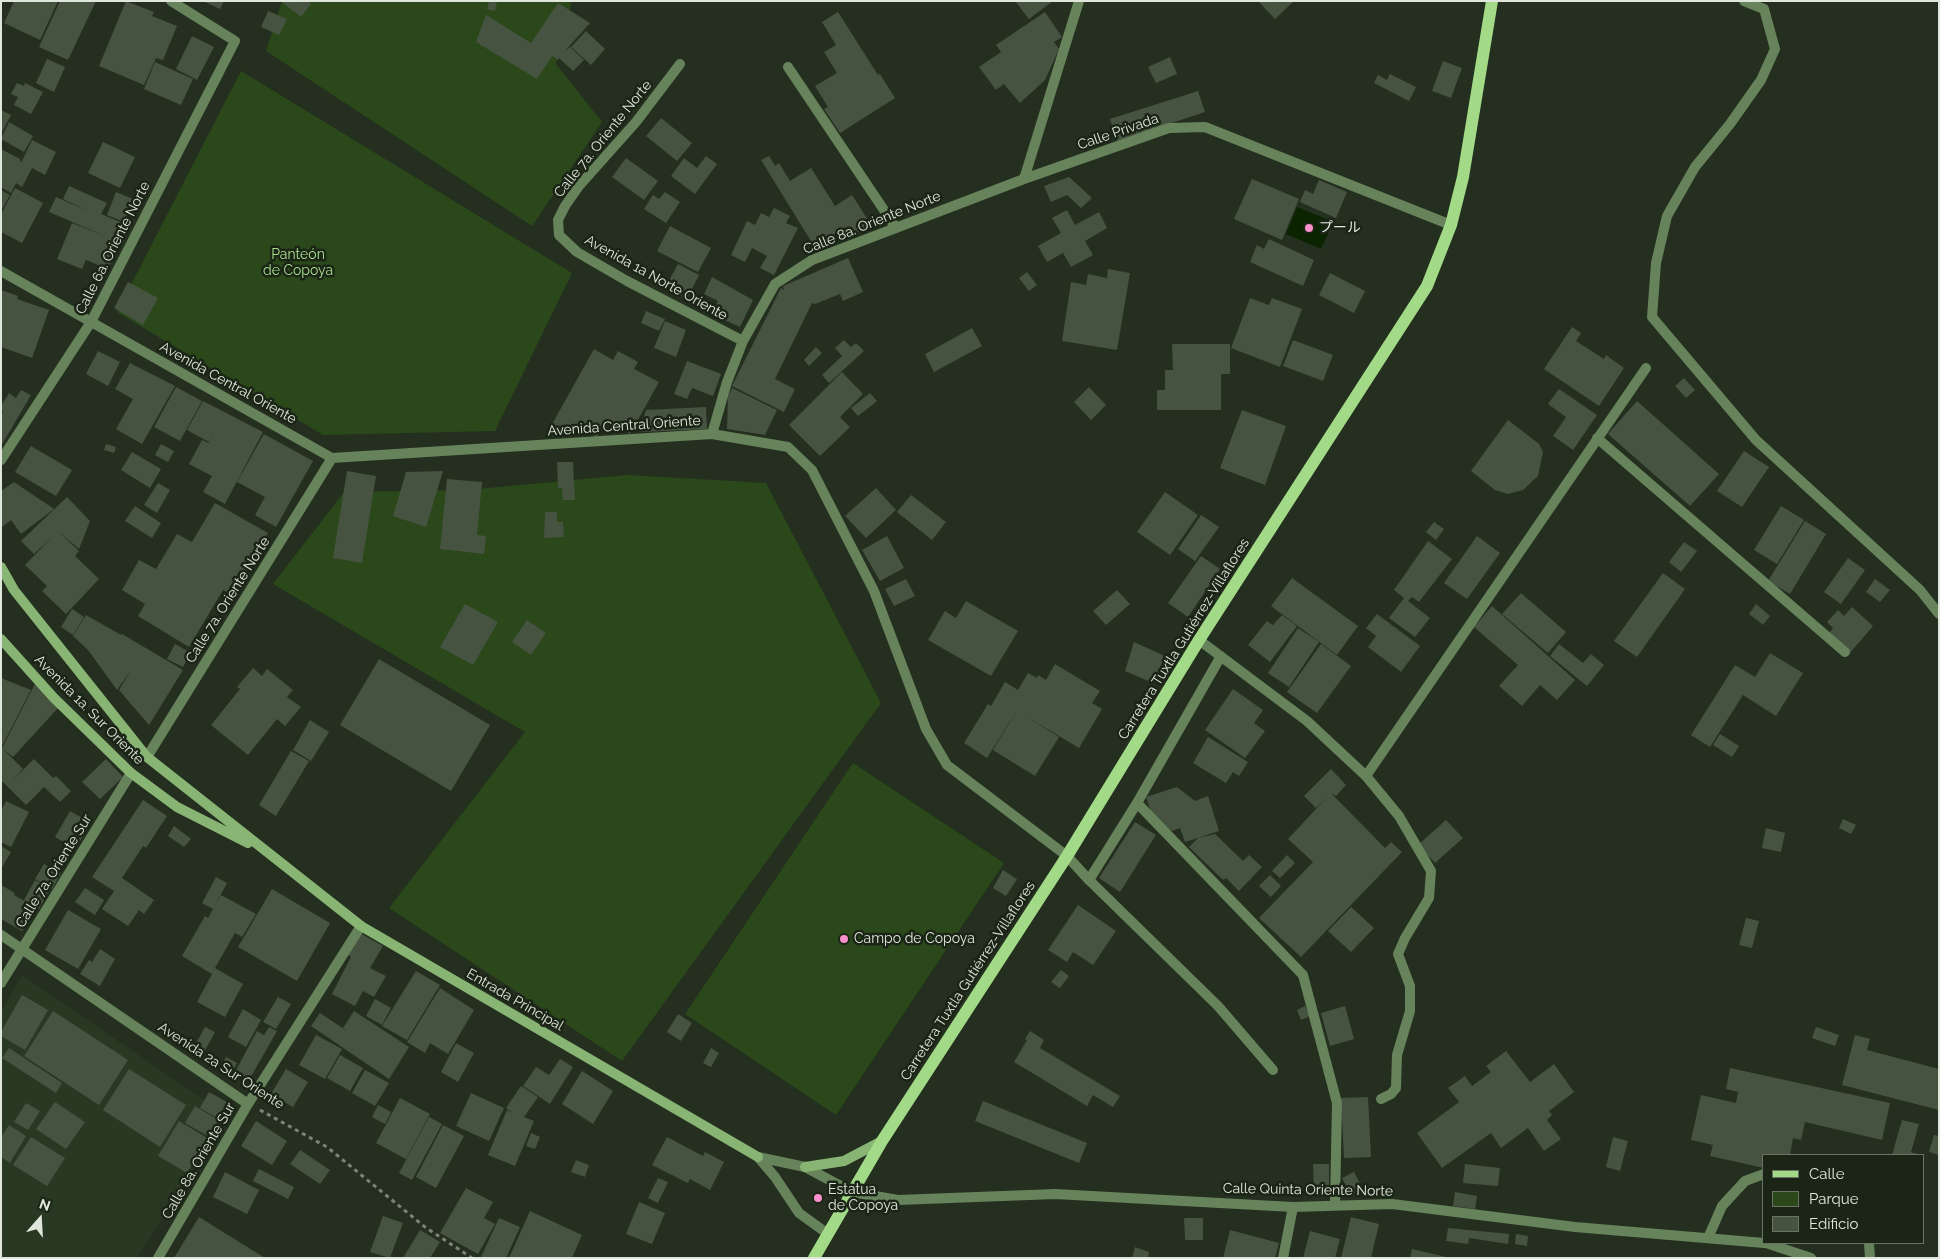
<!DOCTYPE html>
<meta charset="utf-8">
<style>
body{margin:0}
#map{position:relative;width:1940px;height:1259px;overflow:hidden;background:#242f1f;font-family:Raleway,sans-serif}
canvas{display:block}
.frame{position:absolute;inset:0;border:2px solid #dfe6dc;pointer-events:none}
.legend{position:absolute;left:1762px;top:1154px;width:162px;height:90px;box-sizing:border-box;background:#1b2516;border:1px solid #697265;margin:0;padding:6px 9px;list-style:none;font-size:15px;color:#dfe6dc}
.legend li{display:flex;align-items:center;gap:10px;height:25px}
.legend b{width:25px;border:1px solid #697265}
.north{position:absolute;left:15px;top:1194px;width:50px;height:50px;-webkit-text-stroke:4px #1b2516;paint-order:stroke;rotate:19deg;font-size:14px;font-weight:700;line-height:20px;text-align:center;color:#dfe6dc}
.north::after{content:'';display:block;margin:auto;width:18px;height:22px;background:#dfe6dc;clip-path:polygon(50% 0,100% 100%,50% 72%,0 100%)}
</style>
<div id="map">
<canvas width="1940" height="1259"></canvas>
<div class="frame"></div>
<ul class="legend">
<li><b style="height:6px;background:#a2da87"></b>Calle</li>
<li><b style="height:14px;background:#2a481a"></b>Parque</li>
<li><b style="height:14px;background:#475341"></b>Edificio</li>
</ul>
<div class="north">N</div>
</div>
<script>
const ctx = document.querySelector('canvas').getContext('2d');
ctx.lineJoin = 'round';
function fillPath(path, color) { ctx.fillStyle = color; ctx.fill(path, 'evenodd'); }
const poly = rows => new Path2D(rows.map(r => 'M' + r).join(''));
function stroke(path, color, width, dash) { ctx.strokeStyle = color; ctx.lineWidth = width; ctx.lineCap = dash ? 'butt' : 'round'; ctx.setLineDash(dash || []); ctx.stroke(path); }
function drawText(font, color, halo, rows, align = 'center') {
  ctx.font = font + ' Raleway,"Noto Sans JP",sans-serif'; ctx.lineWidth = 5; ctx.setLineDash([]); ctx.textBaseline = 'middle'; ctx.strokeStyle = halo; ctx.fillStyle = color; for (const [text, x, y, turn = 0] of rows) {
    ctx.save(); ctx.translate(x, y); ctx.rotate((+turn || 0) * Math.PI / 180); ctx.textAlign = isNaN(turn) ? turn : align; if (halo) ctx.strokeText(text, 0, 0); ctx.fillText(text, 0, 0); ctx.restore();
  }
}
const built = poly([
 [22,975,226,1115,137,1258,1,1258,1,1012]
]);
const green = poly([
 [282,1,572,1,556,64,602,122,532,226,266,51],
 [241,71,572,273,495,431,323,435,117,312],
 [627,475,766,483,881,703,622,1061,389,908,525,732,273,584,344,492,467,490],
 [853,763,1004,863,836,1115,685,1014]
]);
const water = poly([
 [1297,207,1333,222,1321,249,1286,234]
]);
const building = poly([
 [14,1,58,1,40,40,4,23],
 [60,1,96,1,68,60,39,47],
 [126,1,154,12,152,16,177,26,163,60,156,58,144,85,99,66],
 [203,1,224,1,220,9],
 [284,1,308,1,311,4,301,17,283,3],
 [489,1,497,1,495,11,487,9],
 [1015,1,1053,1,1029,19],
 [1258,1,1294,1,1275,19],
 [558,3,590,23,564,52,570,47,584,60,573,71,559,58,558,60,552,56,537,79,476,42,486,15,531,43],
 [268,11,287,19,279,35,261,27],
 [838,12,878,75,880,74,895,98,840,133,824,109,828,107,815,86,837,73,824,52,836,45,822,22],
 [1045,12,1062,37,1054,42,1059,49,1045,80,1020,103,1004,84,996,90,979,67,1001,52,996,45],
 [586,31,605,49,591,65,571,47],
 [192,36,214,47,197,80,176,69],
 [1170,57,1177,74,1156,83,1148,67],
 [47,59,65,67,54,92,36,83],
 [1443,61,1462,68,1451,98,1432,91],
 [155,62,193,79,181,105,144,89],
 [1390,74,1416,87,1409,101,1374,83,1378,75,1387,80],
 [17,83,24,86,25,83,43,92,31,114,14,105,18,97,11,94],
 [1198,91,1205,112,1117,141,1110,119],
 [1,110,11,115,1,134],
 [661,118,692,143,677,161,646,136],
 [9,122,33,136,24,152,1,139],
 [32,140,56,152,45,175,32,168,22,187,16,183,11,193,1,187,1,149,20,159,21,163],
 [103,142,135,157,120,188,88,173],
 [706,156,717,164,695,194,671,176,684,158,697,168],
 [769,156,775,166,779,163,790,181,811,168,835,206,852,195,871,225,852,236,846,227,814,246,761,160],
 [626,158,658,181,644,200,612,177],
 [1069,177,1092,198,1081,208,1067,195,1051,202,1044,186],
 [1252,179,1299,199,1282,240,1234,219],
 [1319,180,1347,192,1336,218,1300,202,1305,190,1313,194],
 [69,186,107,203,101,214,130,226,123,244,120,243,108,269,86,260,82,269,57,259,72,223,105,236,49,212,56,197,90,212,63,199],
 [15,188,43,203,22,243,1,232,1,214],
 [1,190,10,195,1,211],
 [116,192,133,199,124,222,107,215],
 [665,192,680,202,666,223,644,209,653,195,659,199],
 [774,208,790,216,786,223,798,228,774,275,760,268,767,256,752,248,745,262,731,255,747,221,755,225,761,213,769,217],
 [1067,210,1075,225,1099,212,1107,228,1085,241,1093,255,1071,267,1063,253,1047,262,1038,246,1061,233,1052,218],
 [670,226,711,248,698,272,657,251],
 [1269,239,1314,260,1303,286,1250,262,1257,245,1264,249],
 [848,258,863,292,843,301,840,294,815,304,812,303,775,379,795,389,784,412,732,386,781,288,784,290,783,286],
 [678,264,699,275,687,299,665,288],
 [1108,269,1130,273,1117,350,1062,341,1071,282,1086,285,1088,274,1107,278],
 [1027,272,1037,285,1029,291,1019,278],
 [1330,273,1365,291,1354,313,1319,295],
 [712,277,753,300,740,327,712,314,718,301,704,294],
 [128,282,158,298,143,325,114,308],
 [1,290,18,296,17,299,49,310,32,358,1,347],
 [1250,298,1269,305,1272,298,1302,309,1280,367,1231,348],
 [646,311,665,319,659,331,641,323],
 [665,321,686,330,676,357,654,348],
 [1572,327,1581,333,1576,341,1604,359,1606,355,1624,368,1599,406,1544,369],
 [972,328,982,346,934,372,925,354],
 [844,340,851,347,856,343,864,351,829,383,822,375,842,356,835,348],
 [1293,340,1333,355,1323,381,1283,366],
 [1172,344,1230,344,1230,374,1221,374,1221,410,1157,410,1157,390,1165,390,1165,370,1173,370],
 [816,347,822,353,809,366,804,360],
 [594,349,613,360,618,351,638,362,634,369,659,382,630,434,606,421,597,437,576,425,570,437,551,426],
 [98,351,120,362,108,386,86,374],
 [687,361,721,374,713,396,692,388,687,399,674,394],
 [130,363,175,386,142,444,116,429,133,399,115,389],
 [842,372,863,394,840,417,850,427,820,456,789,425],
 [1684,378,1695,390,1686,398,1675,386],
 [176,387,202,401,180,441,154,427],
 [1089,387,1106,405,1091,420,1074,402],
 [732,388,777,410,765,435,727,429,728,397],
 [1559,389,1597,415,1573,450,1553,436,1566,417,1548,404],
 [21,390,31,395,1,446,1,414,3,413,1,406,9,393,16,398],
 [870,393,877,401,858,416,851,408],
 [203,401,263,432,225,504,203,492,212,476,189,464,202,440,209,443,214,433,209,442,187,430],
 [1637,401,1719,474,1690,506,1608,434],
 [706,407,707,429,640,432,646,410],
 [1242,410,1286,426,1265,485,1220,468],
 [1508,420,1539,444,1543,452,1538,476,1523,490,1508,494,1495,490,1471,471],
 [264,434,313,461,276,527,255,515,265,497,237,482],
 [106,444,116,447,114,453,104,450],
 [161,444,174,451,168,462,155,455],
 [31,446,72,470,56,496,15,472],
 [1744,451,1769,467,1742,507,1717,491],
 [132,452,161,469,150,488,121,470],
 [557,462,573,462,575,500,563,500,562,488,558,488],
 [347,471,376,476,362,563,333,558],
 [443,471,426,527,393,516,406,472],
 [447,479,482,482,477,535,486,536,484,554,440,549],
 [14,482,54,509,21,534,11,520,1,528,1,491],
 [158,483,170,490,157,513,144,505],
 [876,488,896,510,866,538,845,516],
 [1165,492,1198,515,1170,555,1137,532],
 [911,495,946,522,932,540,897,512],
 [67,497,90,521,79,549,58,531,79,551,75,556,99,579,66,614,42,591,47,586,25,565,54,535,34,554,21,541],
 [215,503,268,533,245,573,240,570,227,592,223,590,189,647,138,616,145,604,122,590,139,560,156,569,177,534,192,542],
 [135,506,161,523,152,538,125,521],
 [1781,506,1804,520,1777,564,1754,550],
 [545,512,557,512,557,522,563,522,564,537,544,538],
 [1201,515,1219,527,1195,561,1178,549],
 [1805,521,1826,534,1790,594,1768,581],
 [1434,522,1444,529,1436,540,1426,532],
 [887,536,904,568,880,581,862,550],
 [1477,536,1500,553,1467,599,1444,583],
 [1428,541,1452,559,1419,602,1412,597,1408,601,1430,618,1415,637,1389,618,1404,598,1394,590],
 [1684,542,1697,551,1681,572,1669,562],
 [1201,556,1220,569,1188,617,1168,603],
 [1848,558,1865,570,1841,604,1824,592],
 [1663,573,1685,589,1637,657,1614,641],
 [1292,578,1358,626,1337,655,1271,606],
 [906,579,915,596,894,606,885,589],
 [1875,579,1890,590,1880,602,1866,592],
 [1117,590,1130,604,1106,625,1093,611],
 [1521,593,1566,632,1548,653,1502,614],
 [966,601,1018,631,991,676,928,640,945,611,956,618],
 [465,604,498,622,473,665,440,647],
 [1756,604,1770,616,1763,625,1749,614],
 [1492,606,1575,680,1557,700,1540,685,1522,706,1499,686,1518,665,1474,627],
 [1852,607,1873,626,1849,654,1828,635,1833,628,1827,622,1838,610,1844,616],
 [72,609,84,617,73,635,61,627],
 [1377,614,1420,646,1401,672,1368,647,1376,636,1366,628],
 [86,615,121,635,122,634,183,670,149,725,119,690,131,670,117,690,88,650,73,636],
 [1282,615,1297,626,1270,662,1248,645,1267,621,1273,625],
 [527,620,546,633,531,655,512,642],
 [1298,628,1319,642,1289,687,1268,673],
 [1134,642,1165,656,1153,683,1125,671],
 [175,644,191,653,183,667,167,659],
 [1321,644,1351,666,1317,713,1287,692],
 [1559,644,1583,663,1591,654,1604,665,1587,686,1550,656],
 [1770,653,1803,673,1776,716,1743,695,1710,747,1691,735,1735,665,1755,677],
 [379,659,490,725,451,791,340,725],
 [1055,664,1100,691,1092,703,1102,709,1079,748,1024,715,1059,737,1035,776,993,750,1019,707,987,758,964,743,988,704,991,706,1005,682,1018,690,1028,673,1037,678,1038,675,1046,680],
 [253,668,262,676,267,669,293,690,287,697,301,707,285,726,277,719,248,755,211,725,240,689,237,687],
 [1,678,31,690,1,748],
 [35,684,59,707,13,757,2,748],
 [1233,689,1263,710,1254,723,1265,731,1245,758,1205,730],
 [310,720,329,732,311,761,293,750],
 [1720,734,1739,746,1732,757,1713,745],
 [1208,737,1248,762,1239,776,1233,772,1226,783,1193,763],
 [2,748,23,769,11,782,34,759,53,778,56,776,71,791,60,802,44,787,26,805,1,780],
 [291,751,309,761,276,816,259,805],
 [106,759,123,777,100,799,82,782],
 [1331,769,1346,785,1336,796,1331,793,1385,848,1391,842,1402,852,1301,957,1259,918,1313,862,1288,839,1329,795,1316,808,1304,796],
 [1177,787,1195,801,1208,796,1219,831,1185,842,1180,828,1172,831,1153,818,1146,797],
 [143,800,167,816,146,848,143,846,122,878,154,900,144,914,139,910,128,926,102,909,114,891,92,877],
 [6,801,29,812,11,847,1,842,1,811],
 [70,811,91,823,75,849,55,837],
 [1843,819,1856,825,1851,834,1839,828],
 [1446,820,1463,838,1435,863,1418,845],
 [1135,822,1156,835,1120,892,1099,878],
 [174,826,191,839,184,847,168,836],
 [1766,828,1785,833,1781,852,1762,848],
 [1215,834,1243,861,1249,855,1262,867,1239,891,1226,878,1223,880,1189,847,1198,838],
 [1,846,11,852,1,869],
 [1287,855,1295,863,1280,878,1272,871],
 [44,864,61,873,52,889,35,879],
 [1003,870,1017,879,1006,896,993,888],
 [1270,875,1281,886,1271,897,1259,886],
 [216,877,227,883,214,907,221,895,256,914,242,937,235,933,215,968,243,984,225,1017,197,1002,212,974,182,956,205,916,208,918,213,909,202,903],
 [35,880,50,889,39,909,24,900],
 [1,885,15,893,14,895,35,907,22,931,1,919],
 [85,888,104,900,95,915,75,902],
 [272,889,330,923,297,981,238,947],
 [1078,905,1116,931,1093,965,1073,952,1067,962,1048,950],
 [1351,907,1374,928,1351,952,1328,931],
 [68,910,101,929,78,969,45,950],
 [1746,918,1759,921,1752,948,1739,945],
 [360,933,383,946,370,968,386,976,374,997,363,991,355,1006,332,994,351,957,348,955],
 [100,949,115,959,100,986,80,974,89,960,92,962],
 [1061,970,1069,976,1060,988,1051,982],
 [416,971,440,985,407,1040,382,1026],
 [440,988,474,1010,448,1054,430,1043,425,1053,407,1042],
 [22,995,48,1010,25,1050,1,1036,1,1032],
 [278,997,291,1004,276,1029,263,1022],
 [375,999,391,1008,382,1025,366,1016],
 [1305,1006,1310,1016,1301,1020,1297,1010],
 [1345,1006,1354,1039,1330,1046,1321,1013],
 [243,1009,261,1020,246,1047,228,1037],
 [53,1011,128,1060,99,1105,24,1056],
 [354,1011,409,1047,389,1079,311,1026,320,1013,347,1031,343,1028],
 [678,1014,692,1023,681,1041,667,1032],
 [205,1027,215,1032,203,1054,193,1049],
 [269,1027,277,1031,249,1080,235,1072,257,1031,264,1035],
 [1816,1027,1839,1035,1835,1046,1812,1038],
 [1030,1031,1044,1040,1040,1048,1120,1096,1113,1107,1093,1095,1087,1106,1014,1062,1027,1040,1025,1039],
 [316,1035,342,1049,325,1079,299,1065],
 [1855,1035,1870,1039,1867,1050,1939,1069,1939,1110,1842,1085],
 [456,1043,474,1053,458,1082,441,1072],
 [9,1048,62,1083,56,1093,2,1058],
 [711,1048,719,1053,711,1067,703,1063],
 [1506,1051,1530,1082,1554,1064,1574,1092,1549,1111,1552,1115,1547,1120,1561,1139,1544,1151,1528,1128,1501,1148,1491,1133,1442,1168,1417,1133,1459,1102,1448,1088,1465,1076,1472,1086,1491,1072,1486,1066],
 [340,1055,363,1068,350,1091,327,1078],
 [226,1057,237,1063,233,1070,222,1064],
 [560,1059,573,1067,550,1104,523,1086,536,1067,549,1075],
 [1730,1068,1890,1103,1882,1140,1805,1122,1801,1140,1793,1138,1790,1155,1764,1155,1764,1168,1710,1156,1713,1145,1691,1140,1701,1095,1736,1103,1738,1092,1726,1089],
 [129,1069,186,1105,160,1147,103,1110],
 [286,1069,308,1082,293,1107,271,1094],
 [365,1070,389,1083,375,1106,352,1093],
 [582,1071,613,1091,593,1124,562,1104],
 [521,1086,538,1097,524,1117,534,1121,515,1166,488,1155,507,1110,513,1113,506,1108],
 [209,1092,236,1107,227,1124,200,1108],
 [471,1093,504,1108,489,1141,456,1126],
 [1368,1097,1371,1157,1344,1158,1341,1098],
 [400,1098,430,1114,406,1159,376,1143],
 [983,1101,1087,1143,1079,1163,975,1121],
 [55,1102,85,1122,66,1149,36,1129],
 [26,1103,40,1111,28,1130,14,1122],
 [378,1105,391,1112,385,1124,372,1117],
 [195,1106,218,1120,208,1136,185,1123],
 [429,1117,442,1124,412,1180,399,1173],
 [1902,1120,1919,1124,1911,1152,1922,1155,1892,1155],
 [179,1121,207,1138,187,1173,158,1156],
 [256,1121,287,1141,272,1165,241,1146],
 [9,1125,26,1136,10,1163,1,1157,1,1137],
 [443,1125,464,1136,436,1188,416,1177],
 [531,1133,540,1137,535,1149,526,1146],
 [1934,1135,1939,1136,1939,1155,1929,1152],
 [31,1137,65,1158,47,1186,13,1165],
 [667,1137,703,1156,705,1152,724,1162,710,1190,690,1179,688,1183,652,1165],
 [1613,1137,1628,1141,1620,1171,1606,1167],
 [300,1150,330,1170,320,1184,290,1164],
 [576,1160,589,1165,585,1177,571,1172],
 [1313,1164,1329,1164,1329,1190,1314,1191],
 [1465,1164,1500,1168,1498,1186,1463,1183],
 [259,1169,294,1187,288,1199,253,1181],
 [225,1172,259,1190,247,1214,213,1197],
 [1354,1172,1363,1189,1351,1195,1342,1178],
 [658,1178,668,1182,658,1203,648,1198],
 [466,1188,493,1202,484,1218,495,1224,478,1254,440,1233],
 [1455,1192,1477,1196,1475,1209,1453,1206],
 [639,1202,665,1213,652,1244,626,1234],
 [530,1211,582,1235,572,1258,509,1258],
 [383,1216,403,1223,390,1258,370,1252],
 [199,1217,265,1258,174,1258],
 [1351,1217,1379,1224,1371,1258,1341,1258],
 [499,1218,520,1227,506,1258,483,1258,481,1257],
 [1184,1218,1203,1218,1203,1240,1185,1240],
 [1448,1228,1509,1234,1508,1244,1469,1238,1468,1244,1446,1241],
 [420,1230,440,1242,430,1258,403,1258],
 [1230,1230,1279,1243,1275,1258,1223,1258],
 [1310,1231,1340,1239,1335,1258,1303,1258],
 [1516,1234,1528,1236,1527,1246,1515,1244],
 [1135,1247,1149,1252,1148,1258,1132,1258],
 [1412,1249,1446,1257,1446,1258,1410,1258]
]);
const path = poly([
 [260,1110,327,1147,425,1227,472,1258]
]);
const lane = poly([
 [1744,1,1764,9,1775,49,1761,80,1730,124,1695,167,1667,216,1656,263,1652,317,1756,440,1920,590,1939,614],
 [1366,776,1399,816,1431,871,1429,898,1405,938,1398,954,1410,986,1410,1011,1397,1055,1396,1088,1391,1094,1381,1099],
 [1089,880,1218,1006,1273,1070],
 [1708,1238,1722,1206,1745,1181,1764,1174],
 [1869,1243,1870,1258],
 [1283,1258,1293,1207]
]);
const street = poly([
 [680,64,636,122,579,186,565,206,558,220,559,235,577,252,627,281,743,341],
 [788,67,896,228],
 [1024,179,1079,1],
 [1,271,332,458,712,434,788,447,812,470,874,591,926,729,947,765,1067,856,1089,880,1137,803,1221,656],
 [712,434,727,382,743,341,775,284,812,260,1024,179,1169,128,1205,127,1451,225],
 [1597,438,1845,652],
 [1,460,91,322,235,41,171,1],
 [1199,640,1307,721,1366,776,1646,368],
 [147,757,332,458],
 [1137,803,1303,975,1337,1103,1335,1205],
 [1,935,248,1104],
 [1,983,131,773],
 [758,1157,805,1167,852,1192,898,1200,1055,1194,1293,1207,1392,1204,1575,1227,1764,1243],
 [758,1157,775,1177,799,1213,828,1234],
 [1766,1243,1811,1258],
 [158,1258,248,1104,361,926]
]);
const secondary = poly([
 [1,567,14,590,147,757,361,926,758,1157],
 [1,639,54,698,131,773,177,807,248,843],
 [805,1167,844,1161,882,1141]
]);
const primary = poly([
 [814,1258,882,1141,1067,856,1199,640,1427,286,1451,225,1463,177,1492,1]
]);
const markers = [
 [1309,228,5,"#f890ca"],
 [844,939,5,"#f890ca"],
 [818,1198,5,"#f890ca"]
];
const streetNames = [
 ["Calle Privada",1118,132,-19],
 ["Calle 7a. Oriente Norte",603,139,-51],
 ["Calle 8a. Oriente Norte",872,223,-22],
 ["Calle 6a. Oriente Norte",113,248,-63],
 ["Avenida 1a Norte Oriente",656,278,29],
 ["Avenida Central Oriente",228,383,29],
 ["Avenida Central Oriente",624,426,-4],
 ["Calle 7a. Oriente Norte",228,600,-58],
 ["Carretera Tuxtla Gutiérrez-Villaflores",1184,639,-58],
 ["Avenida 1a. Sur Oriente",89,710,45],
 ["Calle 7a. Oriente Sur",54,871,-58],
 ["Carretera Tuxtla Gutiérrez-Villaflores",968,981,-57],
 ["Entrada Principal",515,1000,30],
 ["Avenida 2a Sur Oriente",221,1066,33],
 ["Calle 8a. Oriente Sur",199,1161,-60],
 ["Calle Quinta Oriente Norte",1308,1190,1]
];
const poiNames = [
 ["プール",1319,228],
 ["Campo de Copoya",854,939],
 ["Estatua",828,1190],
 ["de Copoya",828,1206]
];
const parkNames = [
 ["Panteón",298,255],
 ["de Copoya",298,271]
];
fillPath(built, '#293822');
fillPath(green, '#2a481a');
fillPath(water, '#0b2400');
fillPath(building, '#475341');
stroke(path, '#7b8477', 3, [4, 4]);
stroke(lane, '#67835b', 10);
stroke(street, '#67835b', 10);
stroke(secondary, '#88b474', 10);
stroke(primary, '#a2da87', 12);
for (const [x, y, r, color] of markers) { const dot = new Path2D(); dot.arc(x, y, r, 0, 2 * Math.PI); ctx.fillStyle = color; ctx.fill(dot); stroke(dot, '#1b2516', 2); }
drawText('14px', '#dfe6dc', '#1b2516', streetNames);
drawText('14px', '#dfe6dc', '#1b2516', poiNames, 'left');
drawText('14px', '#aadf91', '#1b2516', parkNames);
</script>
